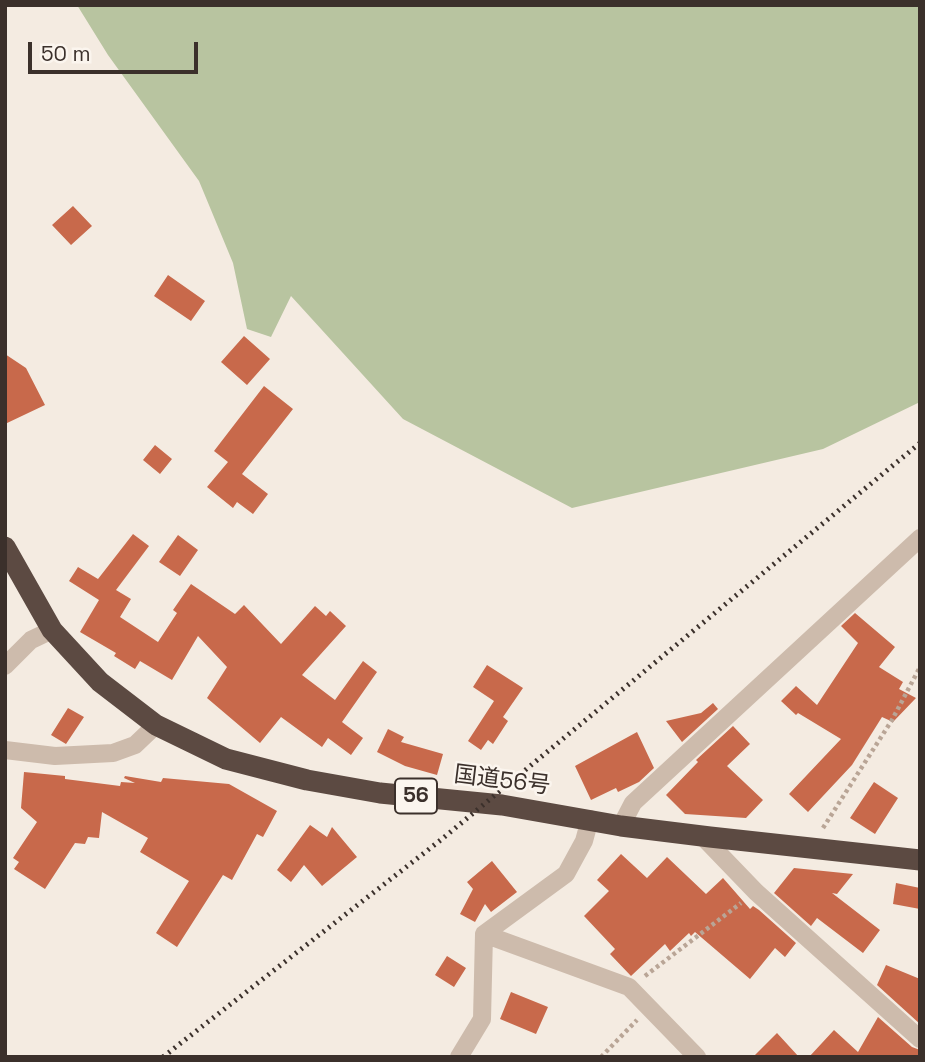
<!DOCTYPE html>
<meta charset="utf-8">
<style>
body{margin:0}
#map{position:relative;width:925px;height:1062px;overflow:hidden;background:#f4ebe1;font-family:"Space Grotesk",sans-serif}
canvas{display:block}
.frame{position:absolute;inset:0;border:7px solid #3b302b;pointer-events:none}
.scale{position:absolute;left:28px;top:42px;width:170px;height:32px;box-sizing:border-box;border:4px solid #3b302b;border-top:0;padding-left:9px;font-size:21px;line-height:24px;white-space:nowrap;color:#3b302b;-webkit-text-stroke:5px #fbf5ee;paint-order:stroke}
</style>
<div id="map">
<canvas width="925" height="1062"></canvas>
<div class="frame"></div>
<div class="scale">50 m</div>
</div>
<script>
const ctx = document.querySelector('canvas').getContext('2d');
ctx.lineJoin = 'round';
function fillPath(path, color) { ctx.fillStyle = color; ctx.fill(path, 'evenodd'); }
const poly = rows => new Path2D(rows.map(r => 'M' + r).join(''));
function stroke(path, color, width, dash) { ctx.strokeStyle = color; ctx.lineWidth = width; ctx.lineCap = dash ? 'butt' : 'round'; ctx.setLineDash(dash || []); ctx.stroke(path); }
function drawText(font, color, halo, rows, align = 'center') {
  ctx.font = font + ' "Space Grotesk","Noto Sans JP",sans-serif'; ctx.lineWidth = 5; ctx.setLineDash([]); ctx.textBaseline = 'middle'; ctx.strokeStyle = halo; ctx.fillStyle = color; for (const [text, x, y, turn = 0] of rows) {
    ctx.save(); ctx.translate(x, y); ctx.rotate((+turn || 0) * Math.PI / 180); ctx.textAlign = isNaN(turn) ? turn : align; if (halo) ctx.strokeText(text, 0, 0); ctx.fillText(text, 0, 0); ctx.restore();
  }
}
const green = poly([
 [77,5,920,5,920,402,823,449,572,508,403,419,291,296,271,337,247,329,233,263,199,181,108,55]
]);
const building = poly([
 [73,206,92,226,71,245,52,225],
 [168,275,205,301,191,321,154,296],
 [244,336,270,359,247,385,221,362],
 [5,354,26,368,45,405,5,424],
 [264,386,293,409,242,474,268,494,253,514,237,502,233,508,207,487,228,462,214,451],
 [155,445,172,459,160,474,143,460],
 [133,534,149,546,116,590,131,599,120,617,158,642,177,613,173,610,191,584,235,614,244,605,281,644,315,606,326,616,330,611,346,626,302,675,335,700,363,661,377,672,342,722,363,738,351,755,328,738,322,747,281,717,260,743,207,698,227,667,198,636,172,680,140,661,135,669,114,656,116,653,80,632,99,600,69,581,78,567,98,579],
 [178,535,198,550,180,576,159,562],
 [855,613,895,647,879,667,903,682,899,689,916,698,893,722,882,717,852,765,808,812,789,794,841,739,798,713,796,715,781,701,796,686,817,705,858,643,841,626],
 [487,665,523,688,503,717,508,721,493,744,488,740,481,750,468,741,494,701,473,687],
 [713,703,718,709,682,742,666,721,701,713],
 [68,708,84,717,66,744,51,735],
 [733,726,750,744,727,766,763,800,746,818,685,814,666,795,698,762,696,760],
 [388,729,404,737,401,742,443,754,437,775,405,766,377,752],
 [637,732,654,768,639,782,618,792,616,788,591,800,575,766],
 [24,772,65,776,65,779,120,786,121,782,135,783,124,778,125,776,161,782,163,778,229,784,277,811,263,837,257,834,232,880,223,875,177,947,156,933,189,881,140,852,148,838,102,812,99,838,88,837,85,844,75,843,45,889,14,869,19,862,13,858,37,822,21,808],
 [874,782,898,798,875,834,850,818],
 [310,825,327,837,332,827,357,857,322,886,304,865,291,882,277,870],
 [621,854,647,878,667,857,706,894,723,878,750,909,753,906,759,910,796,943,785,957,775,948,750,979,695,932,691,936,689,933,670,951,665,944,631,976,610,954,615,949,584,916,609,891,597,880],
 [492,861,517,892,491,912,485,904,475,922,460,914,473,889,467,882],
 [794,868,853,874,837,894,832,893,880,930,863,953,817,918,811,926,774,893],
 [896,883,920,888,920,909,893,904],
 [447,956,466,968,454,987,435,975],
 [886,965,920,979,920,1024,877,985],
 [511,992,548,1007,536,1034,500,1019],
 [878,1017,912,1047,920,1050,920,1057,809,1057,834,1030,858,1052],
 [777,1033,799,1057,753,1057]
]);
const path = poly([
 [823,828,892,720,920,667],
 [645,976,741,903],
 [601,1057,637,1020]
]);
const minor = poly([
 [5,666,31,640,52,630],
 [5,750,55,756,113,753,135,745,156,725],
 [621,826,633,803,920,538],
 [703,837,756,892,920,1039],
 [484,934,629,987,697,1057],
 [484,934,566,874,584,841,590,819],
 [459,1057,482,1019,484,934]
]);
const highway = poly([
 [5,547,52,630,100,682,156,725,226,759,307,780,380,793,502,805,621,826,710,837,920,860]
]);
const rail = poly([
 [163,1057,442,839,920,443]
]);
const shields = [
 [416,796,42]
];
const shieldNames = [
 ["56",416,796]
];
const streetNames = [
 ["国道56号",502,781,7]
];
fillPath(green, '#b8c4a0');
fillPath(building, '#c8694b');
stroke(path, '#b9a596', 4.5, [3.5, 3.5]);
stroke(minor, '#cdbbac', 18);
stroke(highway, '#5c4a42', 21);
stroke(rail, '#3b302b', 5, [2, 5]);
for (const [x, y, w] of shields) { const box = new Path2D(); box.roundRect(x - w / 2, y - 17.5, w, 35, 5); ctx.fillStyle = '#fbf5ee'; ctx.fill(box); stroke(box, '#3b302b', 2); }
drawText('bold 21px', '#3b302b', null, shieldNames);
drawText('23px', '#3b302b', '#fbf5ee', streetNames);
</script>
